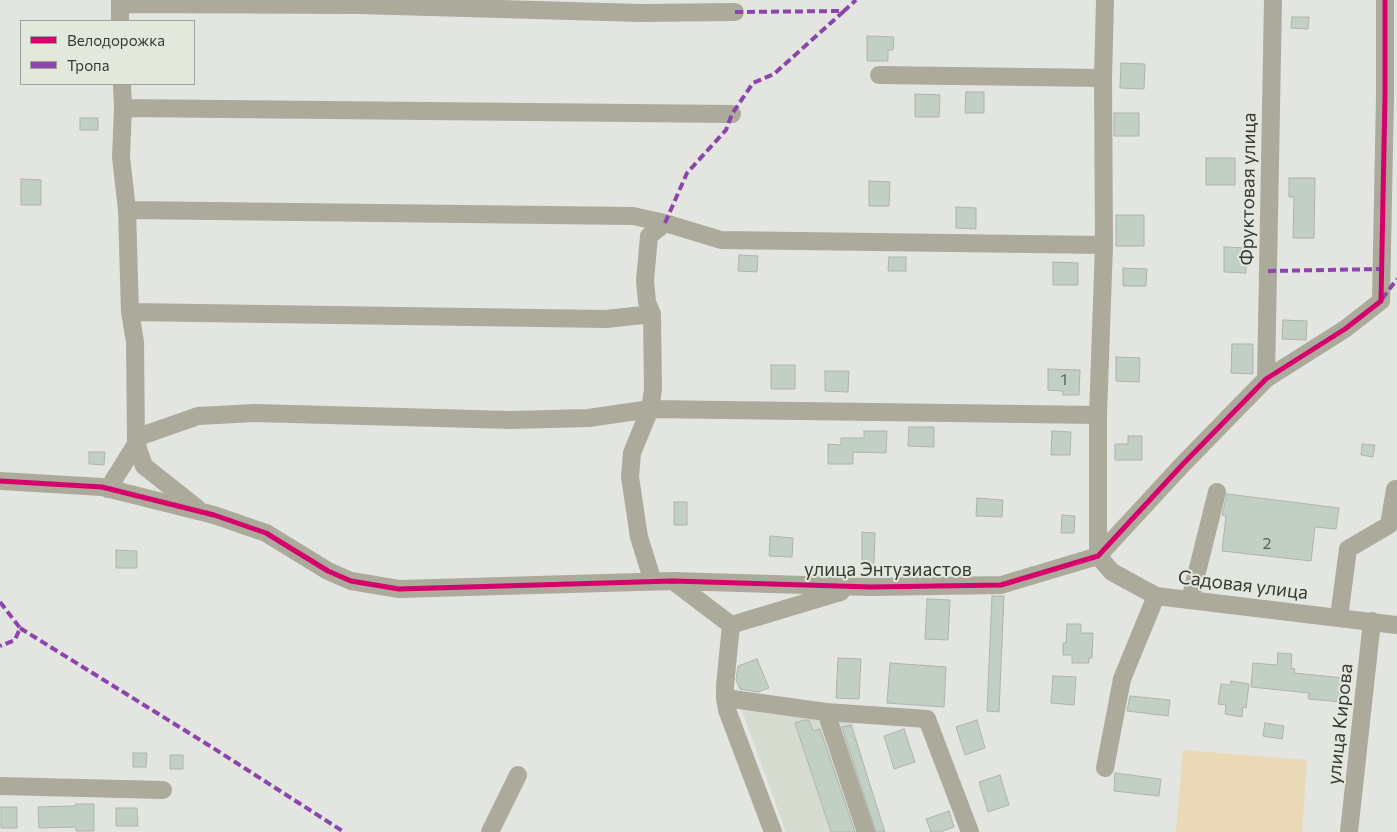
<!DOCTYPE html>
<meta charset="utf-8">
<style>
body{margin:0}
#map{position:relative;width:1397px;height:832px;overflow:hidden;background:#e3e5e0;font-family:Commissioner,sans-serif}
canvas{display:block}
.legend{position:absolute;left:20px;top:20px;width:175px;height:65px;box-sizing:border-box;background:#e3e8dd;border:1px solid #9fa29a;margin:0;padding:6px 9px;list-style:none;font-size:15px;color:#383a36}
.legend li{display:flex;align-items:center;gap:10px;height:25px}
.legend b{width:25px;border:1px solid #9fa29a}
</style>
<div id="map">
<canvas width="1397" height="832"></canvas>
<ul class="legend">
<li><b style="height:6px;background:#d6006c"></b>Велодорожка</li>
<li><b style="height:6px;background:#8e44ad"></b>Тропа</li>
</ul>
</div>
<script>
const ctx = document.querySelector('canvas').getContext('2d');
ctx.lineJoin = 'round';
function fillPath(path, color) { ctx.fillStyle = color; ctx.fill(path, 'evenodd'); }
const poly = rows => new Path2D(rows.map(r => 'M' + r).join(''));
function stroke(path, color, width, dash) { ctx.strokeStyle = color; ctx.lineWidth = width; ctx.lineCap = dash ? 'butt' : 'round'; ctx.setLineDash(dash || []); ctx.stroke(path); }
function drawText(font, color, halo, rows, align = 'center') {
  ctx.font = font + ' Commissioner,sans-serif'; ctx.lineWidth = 4; ctx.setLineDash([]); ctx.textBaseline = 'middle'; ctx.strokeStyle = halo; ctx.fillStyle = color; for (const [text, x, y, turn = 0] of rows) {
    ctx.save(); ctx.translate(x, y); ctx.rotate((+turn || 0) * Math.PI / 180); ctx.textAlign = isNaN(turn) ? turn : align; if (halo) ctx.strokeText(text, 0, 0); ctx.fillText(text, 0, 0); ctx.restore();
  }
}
const built = poly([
 [741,708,851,717,883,832,786,832]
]);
const green = poly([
 [1183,750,1307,760,1302,832,1176,832]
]);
const building = poly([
 [1292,17,1309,17,1308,29,1291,28,1292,17],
 [867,36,894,37,893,50,888,50,888,61,867,61,867,36],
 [1121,63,1145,64,1144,89,1120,88,1121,63],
 [966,92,984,92,984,113,965,113,966,92],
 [915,94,940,95,939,117,915,117,915,94],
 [1114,113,1139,113,1139,136,1114,136,1114,113],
 [80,118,98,118,98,130,80,130,80,118],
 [1206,158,1235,158,1235,185,1206,185,1206,158],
 [1289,178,1315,178,1314,238,1293,238,1294,197,1289,197,1289,178],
 [21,179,41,180,41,205,21,205,21,179],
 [869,181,890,182,889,206,869,206,869,181],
 [956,207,976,208,976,229,956,228,956,207],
 [1116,215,1144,215,1144,246,1116,246,1116,215],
 [1224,247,1247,248,1246,273,1224,272,1224,247],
 [739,255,758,256,757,272,738,271,739,255],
 [889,257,906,257,906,271,888,271,889,257],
 [1053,262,1078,263,1078,285,1053,285,1053,262],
 [1123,268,1147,269,1146,286,1123,286,1123,268],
 [1283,320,1307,321,1306,340,1282,339,1283,320],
 [1232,344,1253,344,1253,374,1231,373,1232,344],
 [1116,357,1140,358,1139,382,1116,381,1116,357],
 [771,365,795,365,795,389,771,389,771,365],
 [1048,369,1080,370,1079,395,1063,395,1063,391,1048,390,1048,369],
 [825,371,849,371,848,392,825,391,825,371],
 [909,427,934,427,934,447,908,446,909,427],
 [864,431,887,431,886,453,853,452,853,464,828,464,828,444,841,445,841,438,864,438,864,431],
 [1052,431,1071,432,1070,455,1051,455,1052,431],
 [1128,436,1142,436,1142,460,1115,460,1115,444,1128,444,1128,436],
 [1362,444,1375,445,1373,457,1361,455,1362,444],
 [89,452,105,452,104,465,89,464,89,452],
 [1227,494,1339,508,1336,529,1315,527,1311,561,1222,551,1226,516,1222,515,1227,494],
 [977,498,1003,500,1002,517,976,516,977,498],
 [674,502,687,502,687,525,674,525,674,502],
 [1062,515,1075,516,1074,533,1061,533,1062,515],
 [862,532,875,533,874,563,862,563,862,532],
 [770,536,793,538,792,557,769,556,770,536],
 [116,550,137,551,137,568,116,568,116,550],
 [992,596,1004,596,999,712,987,711,992,596],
 [927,599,950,600,948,640,925,639,927,599],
 [1067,624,1081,624,1081,633,1093,633,1092,658,1089,658,1089,663,1072,663,1072,655,1063,655,1063,643,1066,643,1067,624],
 [1278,653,1292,654,1291,668,1295,669,1294,673,1344,678,1342,702,1308,699,1309,693,1251,687,1253,663,1277,665,1278,653],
 [838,658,861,659,859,699,836,698,838,658],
 [757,659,769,688,758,692,740,689,736,680,738,666,757,659],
 [890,663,946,667,944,707,887,703,890,663],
 [1053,676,1076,677,1074,705,1051,703,1053,676],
 [1231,681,1249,684,1246,708,1243,707,1242,717,1225,714,1226,705,1218,704,1221,684,1230,685,1231,681],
 [1130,696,1170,700,1168,716,1127,711,1130,696],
 [804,720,809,720,813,731,820,729,855,832,831,832,795,723,804,720],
 [977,720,985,748,965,755,956,727,977,720],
 [1265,723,1284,726,1282,739,1263,736,1265,723],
 [851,725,885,832,876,832,842,727,851,725],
 [904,729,915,762,894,769,884,736,904,729],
 [133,753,147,753,146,767,133,767,133,753],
 [170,755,183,755,183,769,170,769,170,755],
 [1115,773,1161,779,1159,796,1114,791,1115,773],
 [1000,775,1009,805,988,812,979,782,1000,775],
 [76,804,94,804,94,831,76,831,76,827,39,828,38,807,76,806,76,804],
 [1,807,17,807,17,828,1,828,1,807],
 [116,808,137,808,138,826,116,826,116,808],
 [949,811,954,827,940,832,931,832,926,819,949,811]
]);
const minor = poly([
 [120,0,120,21],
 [120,4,359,5,641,13,735,12],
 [879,75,1103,78],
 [122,84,123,108,121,157,127,210,130,312,135,342,136,443,144,466,197,508],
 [123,108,732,114],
 [127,210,633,216,665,223,721,240,1104,245],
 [130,312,606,319,652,314],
 [1266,379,1273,0],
 [0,481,102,487,214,515,266,533,328,571,351,581,399,589,673,581,871,587,1001,585,1098,556,1183,464,1266,379,1345,329,1381,301,1385,96,1385,0],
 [108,489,141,436,198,416,255,413,511,420,589,418,650,409,1098,415],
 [1098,556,1098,415,1104,245,1103,78,1105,0],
 [1098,556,1112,572,1156,596,1397,625],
 [673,581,731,625,725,686,725,698,727,710,773,832],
 [653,582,639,537,630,477,632,453,650,409,653,390,652,314,647,302,645,281,649,236,665,223],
 [1190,600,1217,492],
 [1339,617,1348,549,1389,525,1395,489],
 [731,625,841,592],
 [725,698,826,712],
 [1105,768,1122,679,1156,596],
 [0,786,163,790],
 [490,832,518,775],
 [866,832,826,712,927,719,970,832],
 [1349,832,1372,621]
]);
const quiet = poly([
 [735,12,844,11,856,0],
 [665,223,687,173,726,130,732,114,753,83,774,74,844,11],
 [1268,271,1382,269],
 [1382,299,1397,279],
 [0,602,20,628,15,640,0,646],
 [20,628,210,746,344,832]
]);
const cycleway = poly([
 [0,481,102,487,214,515,266,533,328,571,351,581,399,589,673,581,871,587,1001,585,1098,556,1183,464,1266,379,1345,329,1381,301,1385,96,1385,0]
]);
const numberNames = [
 ["1",1064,380],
 ["2",1267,544]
];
const streetNames = [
 ["Фруктовая улица",1248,189,-89],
 ["улица Энтузиастов",888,570],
 ["Садовая улица",1243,585,7],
 ["улица Кирова",1340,724,-84]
];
fillPath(built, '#d6dbd0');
fillPath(green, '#ead9b7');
fillPath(building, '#c1d0c2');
stroke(building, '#b0b2af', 1);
stroke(minor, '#abaa9b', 18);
stroke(quiet, '#8e44ad', 4, [8, 4]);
stroke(cycleway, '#d6006c', 5);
drawText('16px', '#5a6059', null, numberNames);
drawText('19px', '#383a36', '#e3e8dd', streetNames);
</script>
